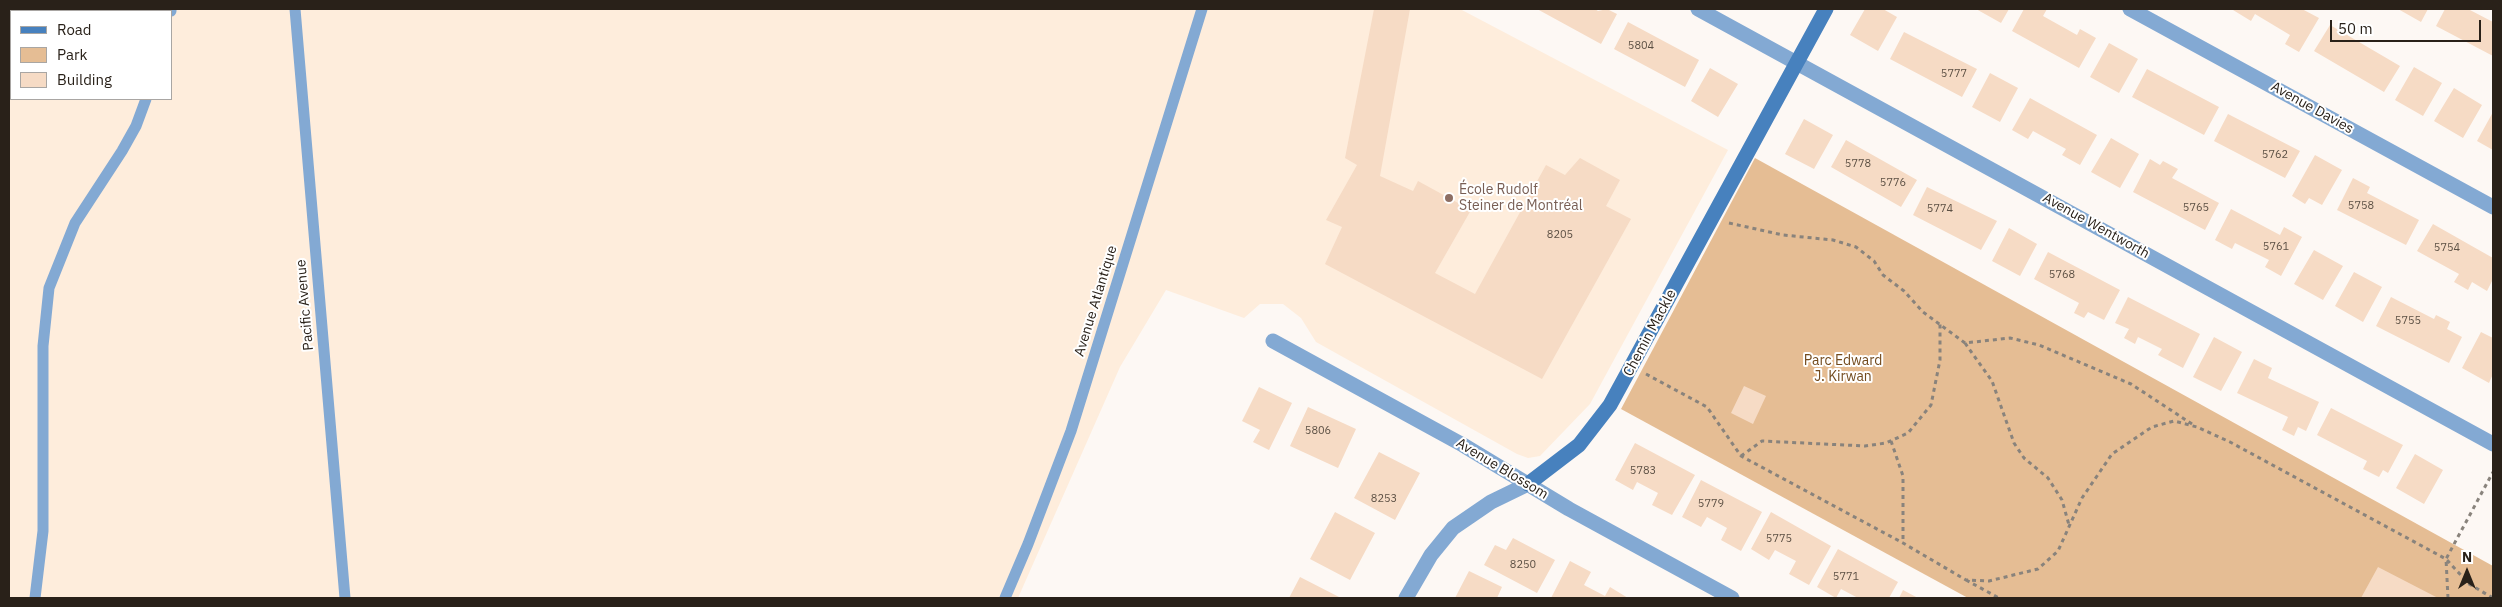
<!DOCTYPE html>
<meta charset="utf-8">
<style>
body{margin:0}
#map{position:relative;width:2502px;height:607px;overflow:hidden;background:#fdf8f4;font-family:"IBM Plex Sans",sans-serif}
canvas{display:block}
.frame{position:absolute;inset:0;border:10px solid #292119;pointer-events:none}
.legend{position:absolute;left:10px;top:10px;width:162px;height:90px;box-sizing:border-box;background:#fff;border:1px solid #a9a6a3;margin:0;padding:6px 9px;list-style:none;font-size:15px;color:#292119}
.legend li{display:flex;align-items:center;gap:10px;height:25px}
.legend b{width:25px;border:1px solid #a9a6a3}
.north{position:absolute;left:2442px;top:547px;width:50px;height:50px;-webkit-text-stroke:4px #fff;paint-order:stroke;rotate:0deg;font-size:14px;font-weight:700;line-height:20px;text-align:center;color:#292119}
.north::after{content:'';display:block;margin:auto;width:18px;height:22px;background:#292119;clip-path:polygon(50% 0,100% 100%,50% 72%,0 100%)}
.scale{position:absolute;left:2330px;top:20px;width:151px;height:22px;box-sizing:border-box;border:2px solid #292119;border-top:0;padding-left:6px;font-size:15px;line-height:18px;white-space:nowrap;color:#292119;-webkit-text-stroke:4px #fff;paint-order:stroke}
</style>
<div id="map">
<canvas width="2502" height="607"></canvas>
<div class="frame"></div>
<ul class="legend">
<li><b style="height:6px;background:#4781be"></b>Road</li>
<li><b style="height:14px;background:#e5bd94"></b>Park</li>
<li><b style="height:14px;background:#f6dbc5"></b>Building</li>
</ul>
<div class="north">N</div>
<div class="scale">50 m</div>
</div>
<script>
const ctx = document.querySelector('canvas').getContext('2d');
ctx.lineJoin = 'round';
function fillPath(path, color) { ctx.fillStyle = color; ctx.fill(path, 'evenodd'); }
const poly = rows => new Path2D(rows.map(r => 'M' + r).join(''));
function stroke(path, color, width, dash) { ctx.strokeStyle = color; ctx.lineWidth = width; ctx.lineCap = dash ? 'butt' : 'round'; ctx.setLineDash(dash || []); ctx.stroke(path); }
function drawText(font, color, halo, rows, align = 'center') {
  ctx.font = font + ' "IBM Plex Sans",sans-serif'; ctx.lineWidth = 4; ctx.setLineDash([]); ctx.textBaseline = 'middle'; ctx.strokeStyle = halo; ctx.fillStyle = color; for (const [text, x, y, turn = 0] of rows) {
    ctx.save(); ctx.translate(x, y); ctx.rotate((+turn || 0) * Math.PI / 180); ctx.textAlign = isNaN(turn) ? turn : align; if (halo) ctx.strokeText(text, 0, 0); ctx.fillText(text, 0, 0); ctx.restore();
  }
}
const built = poly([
 [9,9,1460,9,1728,150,1590,404,1540,456,1528,458,1517,454,1316,342,1301,318,1283,304,1260,304,1244,318,1166,290,1120,367,1018,598,9,598],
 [11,11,171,11,171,99,11,99]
]);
const green = poly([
 [1755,158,2493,566,2493,598,1968,598,1621,409]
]);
const building = poly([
 [1374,9,1410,9,1380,176,1413,191,1418,181,1471,210,1435,273,1475,294,1546,165,1565,175,1580,158,1620,180,1606,206,1631,219,1542,379,1325,264,1342,227,1326,220,1357,165,1345,158],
 [1537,9,1595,9,1598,11,1607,9,1617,14,1601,44],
 [1865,9,1883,9,1897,17,1878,51,1850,35],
 [1976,9,2009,9,2001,23],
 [2024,9,2047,9,2043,16,2077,35,2080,29,2096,38,2079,68,2012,31],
 [2234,9,2302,9,2319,18,2299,52,2285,44,2290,35,2255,14,2251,21,2233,10],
 [2398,9,2428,9,2421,22],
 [2445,9,2468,9,2493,22,2493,56,2436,26],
 [1628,22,1699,60,1685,87,1614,49],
 [2330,25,2400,66,2384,92,2314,51],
 [1904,32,1977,69,1962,97,1890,59],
 [2109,43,2138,59,2119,93,2090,77],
 [2414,67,2442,83,2423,116,2395,100],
 [1710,68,1738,84,1718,117,1691,101],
 [2147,69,2219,107,2204,135,2132,97],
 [1990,73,2018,88,2000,122,1972,107],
 [2454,88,2482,105,2463,138,2434,121],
 [2030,98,2097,135,2080,165,2062,155,2066,149,2033,131,2028,139,2012,130],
 [2493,112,2493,150,2477,141],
 [2228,114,2300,151,2285,178,2214,141],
 [1804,119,1833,135,1814,169,1785,154],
 [2111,138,2139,154,2120,188,2091,172],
 [1846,140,1917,180,1901,207,1831,167],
 [2315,155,2342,170,2322,205,2309,198,2305,204,2292,196],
 [2150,159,2160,165,2163,161,2178,169,2172,178,2219,203,2205,230,2133,192],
 [2353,178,2370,187,2367,193,2419,220,2406,245,2337,210],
 [1927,187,1997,221,1981,250,1913,215],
 [2231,209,2280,235,2284,227,2302,237,2281,276,2265,267,2269,260,2235,243,2232,249,2215,240],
 [2433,224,2493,258,2493,279,2487,291,2472,282,2468,290,2454,282,2459,274,2417,251],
 [2009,228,2037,244,2020,276,1992,261],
 [2314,250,2343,266,2323,300,2294,284],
 [2048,252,2120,290,2104,320,2088,312,2084,318,2074,313,2079,303,2034,279],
 [2354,272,2382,287,2363,322,2335,306],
 [2128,297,2200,334,2183,368,2158,355,2162,349,2138,337,2135,344,2124,338,2129,329,2115,323],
 [2391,297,2434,319,2436,315,2450,322,2447,329,2462,337,2449,363,2376,326],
 [2481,332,2493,338,2493,374,2489,383,2462,368],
 [2214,337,2242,352,2221,391,2193,377],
 [2254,359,2272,368,2268,378,2319,402,2306,431,2298,427,2294,436,2282,430,2288,417,2237,393],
 [1744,386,1766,396,1753,424,1731,413],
 [1259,387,1292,403,1269,450,1253,442,1260,430,1242,421],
 [1308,407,1356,429,1338,468,1290,446],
 [2331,408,2403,445,2388,473,2383,470,2379,477,2363,469,2367,461,2317,435],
 [1635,443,1695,475,1672,515,1652,505,1658,493,1637,482,1633,490,1615,480],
 [1379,452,1420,473,1395,520,1354,498],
 [2415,454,2443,470,2424,504,2396,488],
 [1701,480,1762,512,1741,551,1721,540,1727,528,1707,517,1701,527,1682,517],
 [1335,512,1375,533,1350,580,1310,559],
 [1771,512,1831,546,1809,585,1789,574,1796,561,1775,550,1769,560,1751,549],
 [1513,538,1555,560,1537,593,1484,565,1495,545,1506,550],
 [1838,549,1898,582,1889,598,1858,598,1841,589,1836,598,1817,587],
 [1570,561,1591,572,1584,585,1605,596,1610,587,1628,598,1551,598],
 [2378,567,2438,598,2361,598],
 [1469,571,1502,587,1497,598,1455,598],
 [1300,577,1341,598,1289,598],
 [1903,590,1918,598,1899,598]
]);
const path = poly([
 [1729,223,1783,235,1833,240,1856,247,1874,261,1883,275,1904,291,1923,312,1965,343,2010,338,2039,345,2131,384,2192,424],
 [1965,343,1992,381,2014,443,2024,458,2048,478,2062,500,2069,525],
 [1646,374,1707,407,1741,456,1903,543,1966,580,1989,581,2038,569,2058,551,2082,498,2112,454,2152,427,2174,421,2197,427,2230,442,2446,559,2469,584,2493,598],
 [1891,441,1903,476,1903,543],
 [1741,456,1762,441,1865,446,1886,443,1908,433,1931,405,1940,360,1940,324],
 [1966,580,1999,598],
 [2448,598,2446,559,2493,472]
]);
const lane = poly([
 [295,9,345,598],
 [171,11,171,9],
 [35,598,43,531,43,346,49,288,75,223,122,151,136,126,146,99],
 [1005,598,1028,544,1071,431,1202,9]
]);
const street = poly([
 [1698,9,2493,444],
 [2130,9,2493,207],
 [1273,341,1463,445,1569,509,1732,598],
 [1406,598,1431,555,1453,528,1491,502,1528,484]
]);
const secondary = poly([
 [1528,484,1579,445,1610,405,1826,9]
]);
const markers = [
 [1449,198,5,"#8d6e63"]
];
const numberNames = [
 ["5804",1641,46],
 ["5777",1954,74],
 ["5762",2275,155],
 ["5778",1858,164],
 ["5776",1893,183],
 ["5758",2361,206],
 ["5765",2196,208],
 ["5774",1940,209],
 ["8205",1560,235],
 ["5761",2276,247],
 ["5754",2447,248],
 ["5768",2062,275],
 ["5755",2408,321],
 ["5806",1318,431],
 ["5783",1643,471],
 ["8253",1384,499],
 ["5779",1711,504],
 ["5775",1779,539],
 ["8250",1523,565],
 ["5771",1846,577]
];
const streetNames = [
 ["Avenue Davies",2312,108,29],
 ["Avenue Wentworth",2096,226,29],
 ["Avenue Atlantique",1096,301,-73],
 ["Pacific Avenue",305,305,-95],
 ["Chemin Mackle",1650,333,-62],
 ["Avenue Blossom",1502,469,31]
];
const educationNames = [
 ["École Rudolf",1459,190],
 ["Steiner de Montréal",1459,206]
];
const parkNames = [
 ["Parc Edward",1843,361],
 ["J. Kirwan",1843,377]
];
fillPath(built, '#feeddc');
fillPath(green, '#e5bd94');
fillPath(building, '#f6dbc5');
stroke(path, '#89837c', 3, [4, 4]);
stroke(lane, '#83a9d3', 11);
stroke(street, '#83a9d3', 15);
stroke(secondary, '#4781be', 15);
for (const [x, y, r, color] of markers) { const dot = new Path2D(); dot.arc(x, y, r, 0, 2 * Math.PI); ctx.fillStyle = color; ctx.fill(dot); stroke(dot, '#fff', 2); }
drawText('11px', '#5c5044', null, numberNames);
drawText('14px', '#292119', '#fff', streetNames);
drawText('14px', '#785e54', '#fff', educationNames, 'left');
drawText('14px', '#724a1d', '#fff', parkNames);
</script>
